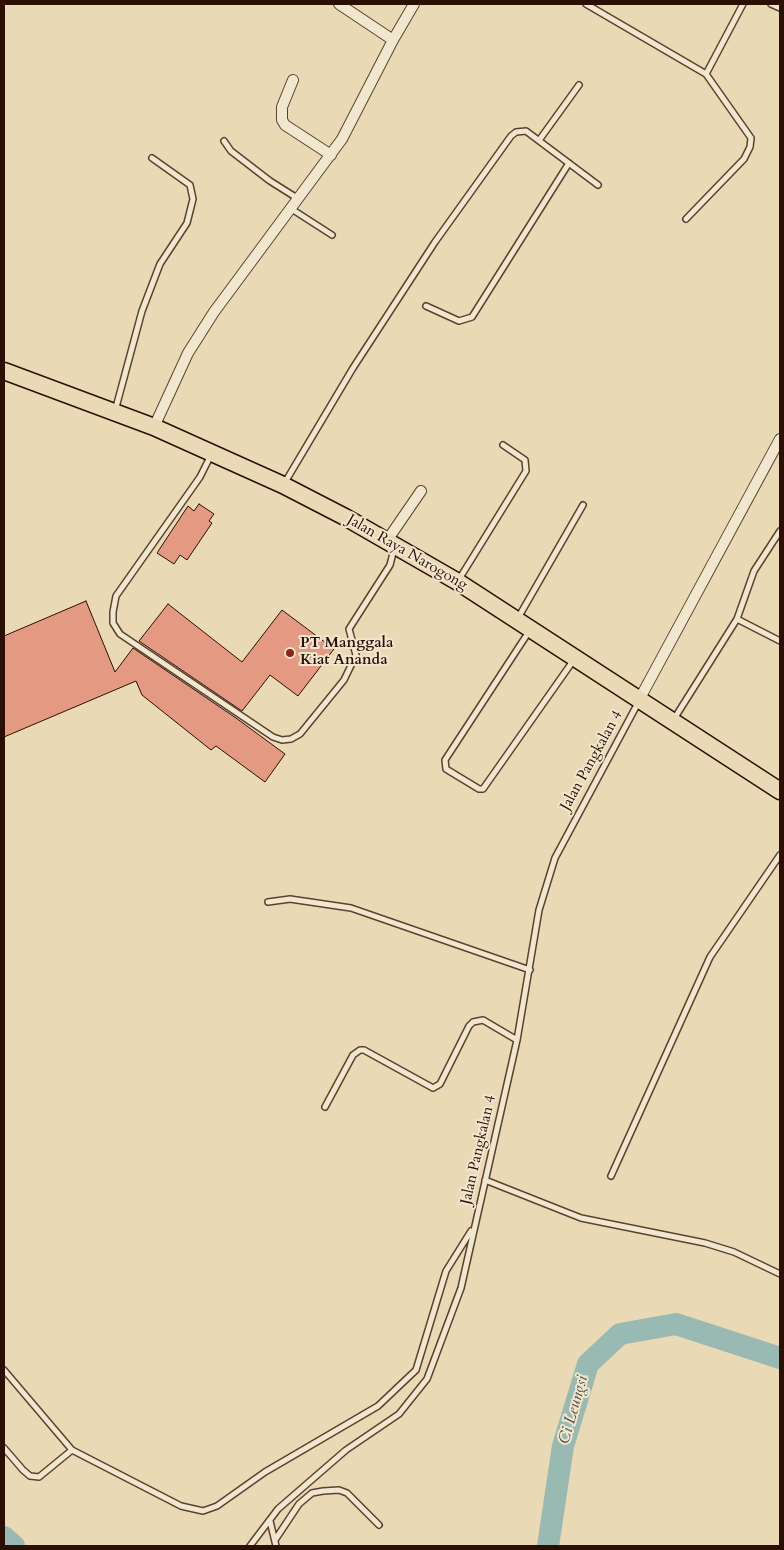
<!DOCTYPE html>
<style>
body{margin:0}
#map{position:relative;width:784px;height:1550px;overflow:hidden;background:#e9dab5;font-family:Cardo,serif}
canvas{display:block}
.frame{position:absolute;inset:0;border:5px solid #2c0f03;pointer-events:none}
</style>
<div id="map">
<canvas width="784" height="1550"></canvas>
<div class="frame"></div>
</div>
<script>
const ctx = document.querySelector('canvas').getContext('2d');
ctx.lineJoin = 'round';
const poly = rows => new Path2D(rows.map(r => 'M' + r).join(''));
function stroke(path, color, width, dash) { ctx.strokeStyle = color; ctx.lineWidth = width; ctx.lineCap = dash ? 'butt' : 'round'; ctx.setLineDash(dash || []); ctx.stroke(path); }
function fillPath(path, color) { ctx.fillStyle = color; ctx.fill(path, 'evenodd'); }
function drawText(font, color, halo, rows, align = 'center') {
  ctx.font = font + ' Cardo,serif'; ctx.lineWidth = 4; ctx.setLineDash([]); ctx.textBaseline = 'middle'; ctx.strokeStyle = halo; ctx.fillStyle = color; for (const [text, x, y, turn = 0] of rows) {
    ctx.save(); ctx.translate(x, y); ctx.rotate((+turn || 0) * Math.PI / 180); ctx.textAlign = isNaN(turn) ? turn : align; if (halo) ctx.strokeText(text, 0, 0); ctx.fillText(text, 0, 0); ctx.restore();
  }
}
const river = poly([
 [4,1537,14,1546],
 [548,1546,563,1446,588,1364,620,1334,676,1324,780,1358]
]);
const building = poly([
 [199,504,214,514,209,521,212,523,187,560,180,555,174,564,157,553,188,506,194,511,199,504],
 [86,601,115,672,133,648,236,718,285,754,265,782,216,746,211,750,142,695,136,681,4,737,4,636,86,601],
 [168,604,242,662,282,610,334,649,298,696,270,675,242,711,139,641,168,604]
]);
const lane = poly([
 [586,4,706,74,751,138,750,147,744,159,686,219],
 [771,4,780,8],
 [706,74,743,4],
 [540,139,579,85],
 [224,141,231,151,270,181,297,198],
 [290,208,332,235],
 [426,306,459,321,472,317,569,163],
 [115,411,142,311,160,264,187,223,193,199,190,185,152,158],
 [211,455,200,477,116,596,113,612,113,623,120,634,273,737,282,740,291,739,300,734,344,680,356,655,349,629,390,565,394,549],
 [284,484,353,368,435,242,511,136,516,132,526,131,598,185],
 [458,581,526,471,525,460,503,445],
 [518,618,583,505],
 [737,619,754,571,780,531],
 [530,630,445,760,446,769,479,789,483,789,573,661],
 [674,719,737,619,780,641],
 [268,902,290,899,351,908,530,970],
 [325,1107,353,1055,360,1050,364,1050,433,1088,440,1084,469,1026,473,1022,483,1020,517,1040],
 [611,1176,710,957,780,855],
 [485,1180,581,1218,705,1243,734,1252,780,1274],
 [4,1370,72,1450],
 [4,1448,23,1470,30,1476,39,1477,72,1450,181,1506,203,1511,217,1506,265,1472,378,1406,416,1370,446,1271,471,1231],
 [270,1521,276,1546],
 [275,1540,299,1504,312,1493,323,1491,339,1490,347,1493,379,1525],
 [250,1546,278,1509,346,1450,399,1414,427,1379,461,1288,517,1040,539,910,555,858,638,703]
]);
const street = poly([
 [339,4,393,40],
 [293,80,282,107,282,120,285,125,331,155],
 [154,427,188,353,214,312,342,139,393,40,414,4],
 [386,542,421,491],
 [639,700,780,439]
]);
const primary = poly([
 [4,371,154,427,283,485,345,517,458,582,780,791]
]);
const markers = [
 [290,653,5,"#8f2418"]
];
const streetNames = [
 ["Jalan Raya Narogong",407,553,30],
 ["Jalan Pangkalan 4",592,761,-61],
 ["Jalan Pangkalan 4",479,1150,-77]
];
const poiNames = [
 ["PT Manggala",300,644],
 ["Kiat Ananda",300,661]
];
const waterNames = [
 ["Ci Leungsi",574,1410,-74]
];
stroke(river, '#98bab2', 22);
fillPath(building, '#e49a82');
stroke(building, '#2c0f03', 1);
stroke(lane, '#5b4230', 8);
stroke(street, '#5b4230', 12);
stroke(primary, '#2c0f03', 19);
stroke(lane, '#f1e7cf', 5);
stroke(street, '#f1e7cf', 10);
stroke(primary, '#e9dab5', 16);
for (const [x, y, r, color] of markers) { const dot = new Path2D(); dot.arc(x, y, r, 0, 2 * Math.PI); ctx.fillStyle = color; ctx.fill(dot); stroke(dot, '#f1e7cf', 2); }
drawText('15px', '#2c0f03', '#f1e7cf', streetNames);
drawText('bold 15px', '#2c0f03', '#f1e7cf', poiNames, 'left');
drawText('italic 16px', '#524b40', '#f1e7cf', waterNames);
</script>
